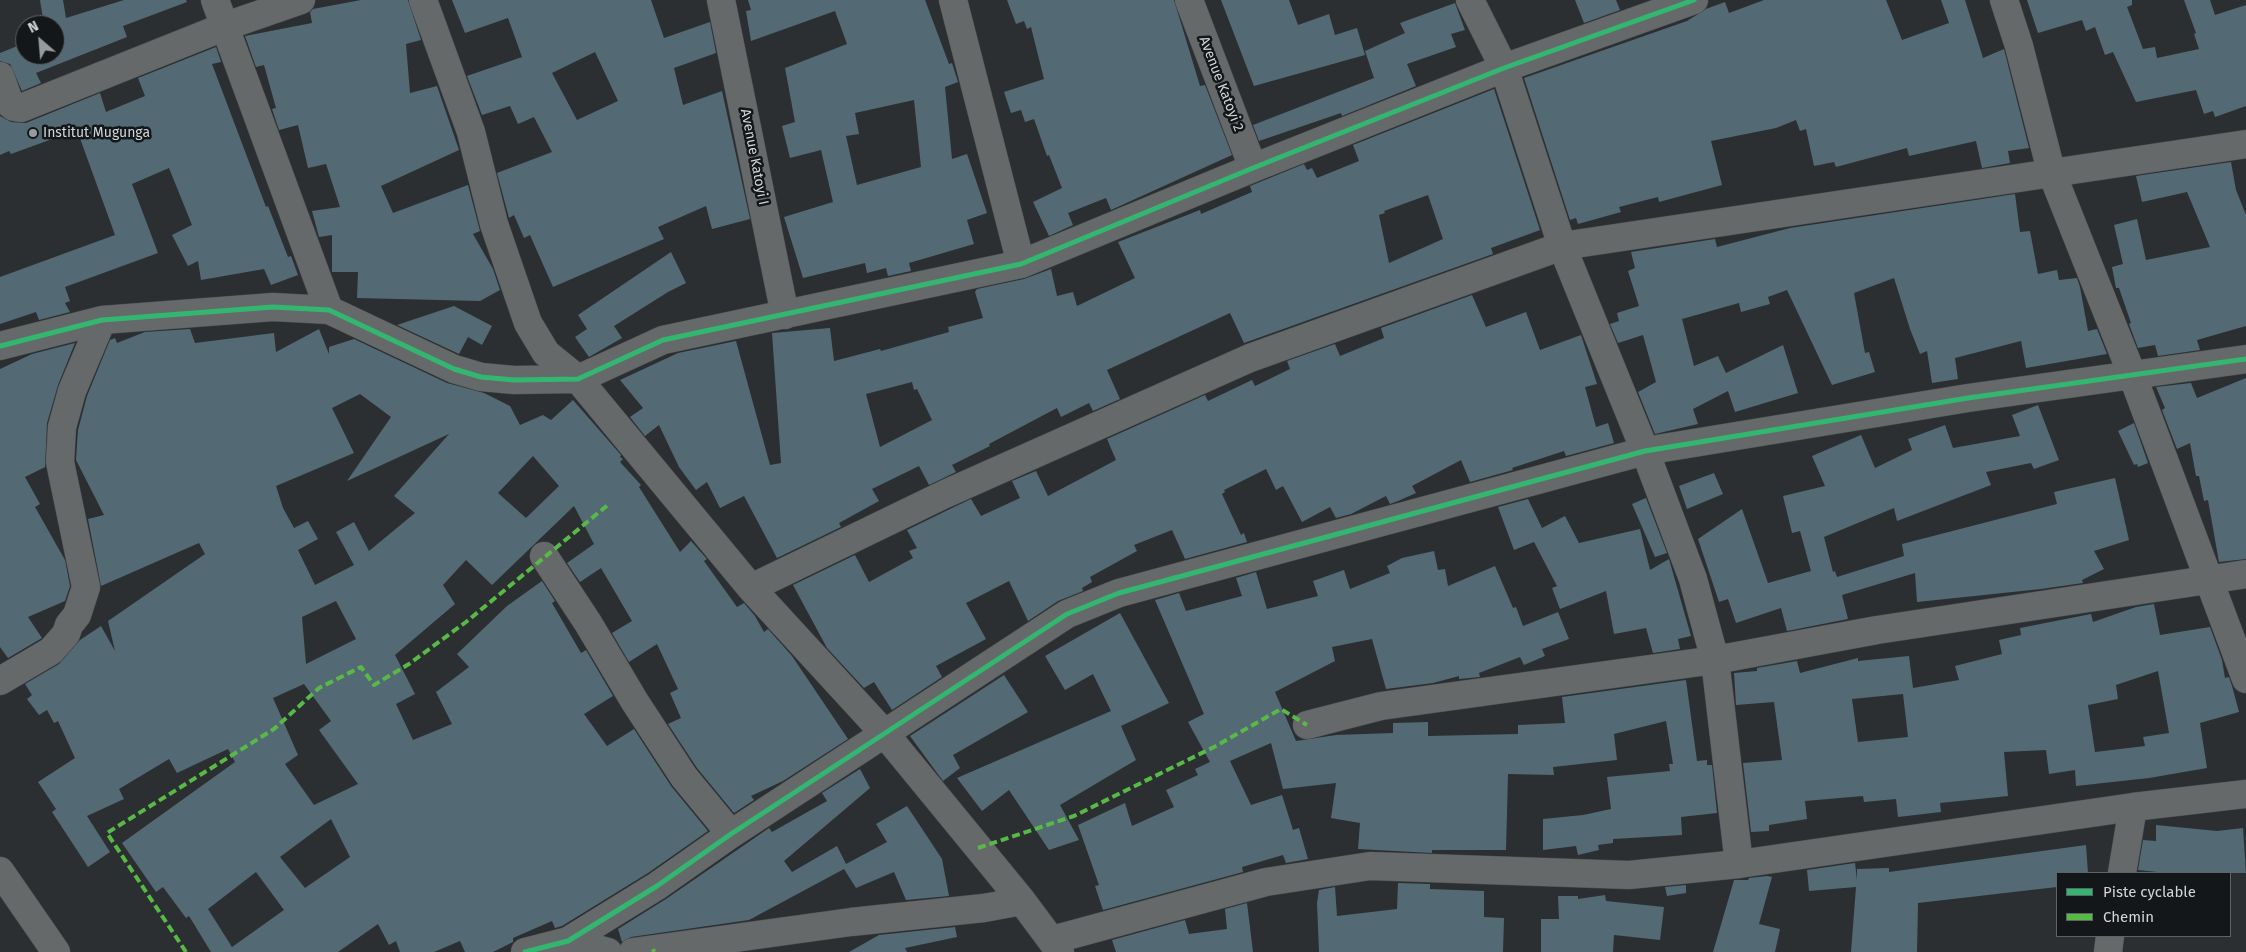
<!DOCTYPE html>
<style>
body{margin:0}
#map{position:relative;width:2246px;height:952px;overflow:hidden;background:#2b2f31;font-family:"Fira Sans",sans-serif}
canvas{display:block}
.legend{position:absolute;left:2056px;top:872px;width:175px;height:65px;box-sizing:border-box;background:#141719;border:1px solid #5f6365;margin:0;padding:6px 9px;list-style:none;font-size:15px;color:#d0d5d7}
.legend li{display:flex;align-items:center;gap:10px;height:25px}
.legend b{width:25px;border:1px solid #5f6365}
.north{position:absolute;left:15px;top:15px;width:50px;height:50px;box-sizing:border-box;background:#141719;border:1px solid #5f6365;border-radius:50%;rotate:333deg;font-size:14px;font-weight:700;line-height:20px;text-align:center;color:#d0d5d7}
.north::after{content:'';display:block;margin:auto;width:18px;height:22px;background:#969b9d;clip-path:polygon(50% 0,100% 100%,50% 72%,0 100%)}
</style>
<div id="map">
<canvas width="2246" height="952"></canvas>
<ul class="legend">
<li><b style="height:6px;background:#33b770"></b>Piste cyclable</li>
<li><b style="height:6px;background:#58b947"></b>Chemin</li>
</ul>
<div class="north">N</div>
</div>
<script>
const ctx = document.querySelector('canvas').getContext('2d');
ctx.lineJoin = 'round';
function fillPath(path, color) { ctx.fillStyle = color; ctx.fill(path, 'evenodd'); }
const poly = rows => new Path2D(rows.map(r => 'M' + r).join(''));
function stroke(path, color, width, dash) { ctx.strokeStyle = color; ctx.lineWidth = width; ctx.lineCap = dash ? 'butt' : 'round'; ctx.setLineDash(dash || []); ctx.stroke(path); }
function drawText(font, color, halo, rows, align = 'center') {
  ctx.font = font + ' "Fira Sans",sans-serif'; ctx.lineWidth = 5; ctx.setLineDash([]); ctx.textBaseline = 'middle'; ctx.strokeStyle = halo; ctx.fillStyle = color; for (const [text, x, y, turn = 0] of rows) {
    ctx.save(); ctx.translate(x, y); ctx.rotate((+turn || 0) * Math.PI / 180); ctx.textAlign = isNaN(turn) ? turn : align; if (halo) ctx.strokeText(text, 0, 0); ctx.fillText(text, 0, 0); ctx.restore();
  }
}
const building = poly([
 [40,0,63,0,66,18,124,0,186,0,187,2,123,26,127,37,36,73,41,83,22,91,10,64,0,61,0,53,25,43,25,55,55,55,55,25,44,25],
 [361,0,408,0,421,40,406,44,410,93,437,86,459,150,381,186,393,213,468,185,480,231,473,234,493,269,500,290,480,301,357,298,358,272,332,272,332,235,319,237,312,211,340,207,326,164,308,168,298,125,279,130,272,109,276,108,264,65,256,67,245,36,312,23,310,12,313,9],
 [452,0,651,0,664,38,710,22,716,53,674,68,683,105,722,91,750,219,712,229,706,206,658,227,664,239,553,287,530,235,524,238,514,215,509,218,497,173,552,152,534,117,518,124,510,106,482,115,467,76,522,57,508,18,465,33],
 [595,52,618,101,577,120,552,73],
 [748,0,925,0,949,64,952,63,958,82,945,87,952,159,967,154,987,213,967,220,974,244,909,263,911,271,888,276,886,268,867,273,865,263,803,278,784,217,833,202,821,150,790,158,782,126,795,122,785,68,847,44,835,11,751,41,746,11,751,10],
 [914,100,921,167,857,185,846,136,859,134,855,113],
 [1007,0,1174,0,1200,86,1205,85,1232,155,1111,210,1106,198,1068,213,1073,225,1049,236,1033,202,1062,188,1049,155,1047,156,1034,119,1025,122,1021,110,1011,113,1004,92,1044,79,1031,27,1027,29,1024,21,1016,24],
 [1221,0,1289,0,1298,25,1329,14,1335,35,1357,28,1365,55,1254,86],
 [1575,0,1616,0,1620,10,1584,23],
 [1764,0,1886,0,1902,40,1949,23,1941,0,1965,0,1983,58,2004,49,2029,148,2008,151,2010,163,1982,168,1976,141,1909,156,1907,148,1836,167,1834,162,1814,166,1806,129,1800,131,1796,120,1776,128,1711,141,1722,185,1659,202,1658,197,1619,207,1621,212,1578,224,1576,218,1570,220,1524,78,1687,21,1706,9,1725,2,1729,13],
 [2027,0,2132,0,2132,5,2127,7,2143,49,2155,47,2157,58,2199,49,2194,34,2196,33,2184,0,2210,0,2215,15,2246,5,2246,106,2215,117,2213,111,2204,114,2196,90,2136,102,2113,52,2105,55,2095,27,2086,31,2082,20,2038,33],
 [1455,3,1465,30,1451,34,1456,47,1407,64,1416,86,1342,116,1341,113,1259,141,1253,125,1374,78,1365,51,1405,33,1400,23],
 [216,47,221,62,212,64,266,207,268,206,288,257,291,256,298,275,271,285,264,269,201,280,198,261,188,266,172,235,192,225,169,168,132,184,158,253,65,287,70,301,65,303,70,312,39,320,36,312,0,324,0,277,115,235,77,130,11,154,9,151,0,155,0,116,11,122,26,123,100,93,106,112,145,96,138,78],
 [1494,89,1540,230,1491,248,1493,254,1244,343,1230,313,1107,370,1120,399,1093,411,1089,403,1061,417,1057,408,989,444,990,446,952,465,956,472,929,485,919,466,872,489,879,501,839,523,841,527,777,558,744,496,720,508,707,482,696,490,679,467,659,425,645,436,630,417,643,408,620,380,678,353,736,341,770,465,781,463,772,333,830,328,834,361,880,349,881,351,949,332,948,327,983,318,975,292,977,289,1024,279,1051,269,1057,296,1073,292,1077,306,1135,278,1118,242,1200,210,1201,214,1252,192,1250,186,1304,164,1307,170,1312,168,1317,178,1359,161,1353,145],
 [1428,195,1443,239,1389,263,1379,215,1385,213,1384,211],
 [912,382,914,390,917,389,932,420,880,447,866,394],
 [2231,162,2236,190,2246,215,2246,326,2197,340,2200,350,2158,356,2155,345,2138,348,2129,324,2131,323,2119,288,2116,288,2112,267,2123,264,2114,225,2137,219,2146,260,2210,247,2187,192,2142,202,2136,176],
 [2015,194,2020,232,2030,231,2038,274,2057,270,2059,280,2077,278,2080,287,2088,331,2097,329,2107,354,2026,368,2021,341,1955,358,1958,379,1932,383,1927,351,1920,354,1910,329,1894,278,1854,293,1865,353,1869,352,1875,372,1832,385,1787,290,1768,297,1770,304,1741,312,1739,303,1682,319,1694,366,1718,356,1726,373,1783,345,1798,393,1735,412,1728,391,1693,409,1698,424,1655,434,1638,392,1656,382,1643,335,1618,343,1610,324,1619,321,1617,313,1639,306,1628,271,1635,268,1631,252,1715,239,1717,247,1790,228],
 [671,252,686,283,668,292,614,326,622,338,589,357,575,337,587,329,578,315],
 [1472,295,1486,327,1526,312,1540,350,1581,335,1597,384,1585,387,1596,427,1608,423,1614,443,1566,456,1564,451,1512,468,1513,470,1470,482,1461,460,1412,486,1416,493,1398,501,1390,504,1386,496,1351,514,1336,518,1330,507,1302,522,1283,486,1276,490,1266,469,1224,490,1225,492,1222,494,1241,535,1244,533,1247,542,1185,559,1172,530,1134,545,1137,551,1090,577,1092,582,1082,588,1083,591,1058,601,1028,621,1009,581,966,603,986,639,936,666,942,677,892,710,874,682,864,688,827,648,793,585,855,555,869,582,913,558,909,551,917,548,907,530,952,508,971,499,981,516,1020,498,1012,481,1036,471,1048,496,1116,460,1107,439,1205,395,1208,401,1252,380,1255,386,1290,369,1287,361,1335,344,1340,356,1384,338,1381,328],
 [454,306,492,326,482,345,468,337,459,354,397,325],
 [190,329,195,343,274,333,276,352,319,329,329,354,329,347,354,339,447,383,484,393,510,406,520,425,543,415,551,420,573,400,621,455,620,457,623,459,620,462,641,485,639,487,680,552,691,541,707,559,704,561,737,607,744,603,755,616,764,632,768,629,792,656,848,739,783,781,751,796,754,800,734,813,697,768,668,724,681,718,670,693,678,689,657,644,629,662,612,633,632,621,601,568,580,582,567,563,594,544,574,506,492,585,466,560,443,585,455,604,395,655,415,694,396,704,413,740,452,724,436,692,469,667,457,654,507,606,542,581,555,601,552,603,581,653,586,650,613,696,584,714,607,746,634,729,671,786,708,831,648,873,562,926,555,928,552,921,513,938,513,942,493,952,465,952,460,941,434,952,400,952,396,941,389,945,378,924,338,952,211,952,189,916,186,918,163,887,156,892,122,843,235,762,228,749,177,773,169,759,119,789,124,799,87,816,110,852,88,867,52,812,56,809,38,782,75,758,58,721,54,723,47,710,39,715,27,699,32,695,25,684,59,664,80,640,101,626,115,651,108,621,205,554,199,543,101,586,88,519,104,515,76,460,78,430,87,396,110,340,115,338,117,343,145,332],
 [360,394,391,417,347,481,449,434,394,496,415,513,369,551,354,522,336,532,354,565,315,585,298,550,318,539,308,521,294,528,283,508,276,486,354,453,332,408],
 [533,456,559,486,526,518,498,493],
 [336,601,356,639,306,664,302,617],
 [304,684,331,721,319,730,358,784,314,805,285,764,298,755,273,698],
 [331,819,350,857,305,888,280,857],
 [256,872,284,910,232,947,208,909],
 [75,343,58,385,47,423,45,467,25,477,40,504,35,507,65,560,70,586,65,601,28,617,42,638,8,658,0,647,0,369,32,354],
 [2246,378,2246,559,2219,562,2208,500,2204,501,2199,476,2196,476,2190,443,2177,449,2162,410,2165,408,2156,387,2191,383,2197,398],
 [2038,405,2059,460,2034,469,2031,463,1986,472,1991,485,1897,521,1894,508,1824,537,1833,572,1835,571,1837,577,1904,556,1902,544,2057,504,2054,492,2115,478,2129,540,2094,551,2104,569,2082,580,2083,583,2041,589,1917,602,1915,573,1842,595,1848,619,1787,631,1781,608,1736,623,1728,599,1719,602,1698,539,1742,509,1768,583,1811,571,1800,531,1792,533,1783,496,1825,486,1812,456,1861,435,1875,468,1912,450,1908,439,1945,425,1953,448,2020,436,2012,415],
 [2134,423,2148,463,2138,467,2137,464,2134,465,2118,431],
 [1714,473,1723,494,1687,509,1679,486],
 [1646,498,1667,553,1655,557,1632,504],
 [1528,499,1542,528,1565,516,1579,543,1640,529,1650,570,1669,559,1691,636,1678,639,1680,649,1653,653,1646,628,1614,634,1606,591,1560,609,1552,588,1557,586,1534,542,1514,550,1498,507],
 [1434,551,1438,570,1445,569,1448,586,1495,566,1513,608,1516,607,1523,626,1558,612,1569,639,1542,649,1545,656,1524,665,1520,657,1479,673,1480,677,1459,679,1459,676,1433,683,1386,689,1372,639,1332,647,1335,661,1275,692,1296,741,1336,735,1393,733,1393,723,1428,722,1428,736,1518,734,1518,725,1565,723,1562,697,1686,680,1697,761,1707,760,1707,765,1712,765,1717,813,1681,817,1682,835,1613,839,1613,843,1598,845,1599,850,1578,855,1576,846,1543,850,1543,819,1583,815,1611,809,1607,777,1670,771,1669,764,1673,764,1666,721,1614,734,1617,760,1553,767,1554,775,1508,774,1506,850,1432,850,1432,853,1358,849,1360,823,1331,818,1336,783,1283,789,1271,743,1230,761,1251,805,1282,795,1293,830,1299,828,1308,859,1286,863,1283,855,1242,867,1243,872,1103,910,1095,886,1099,885,1078,825,1125,803,1132,826,1174,807,1166,790,1198,775,1195,769,1210,762,1188,722,1204,714,1155,600,1179,593,1186,611,1242,596,1236,578,1256,572,1267,609,1318,596,1313,581,1344,570,1350,589,1390,573,1387,566,1402,558],
 [2154,604,2160,635,2210,627,2222,660,2225,678,2229,677,2232,686,2239,712,2200,723,2207,768,2149,778,2076,786,2075,770,2049,774,2046,750,2004,752,2008,796,1940,803,1941,812,1898,817,1896,799,1864,802,1863,796,1805,801,1807,819,1769,825,1769,831,1751,832,1743,763,1782,760,1774,702,1736,705,1734,673,1757,671,1757,668,1797,661,1800,673,1858,658,1858,661,1909,656,1913,688,1959,680,1955,666,2002,654,1999,640,2021,635,2020,628,2091,614,2093,622,2136,607],
 [2158,671,2169,733,2143,737,2145,746,2095,752,2088,705,2118,699,2116,685],
 [1903,694,1908,737,1858,742,1852,699],
 [1120,613,1169,703,1121,726,1136,760,1060,805,1079,840,1049,850,1009,790,982,811,957,778,1111,711,1093,674,1065,690,1045,656],
 [1004,675,1028,712,953,755,960,768,943,781,910,736],
 [860,769,870,788,784,861,792,872,837,846,846,864,887,842,876,824,907,806,942,859,949,896,906,900,894,872,856,888,844,869,749,920,631,937,622,942,618,929,666,899,769,828,772,832,827,801,822,793],
 [2156,825,2217,831,2243,828,2246,873,2167,873,2138,870,2143,840,2156,841],
 [2086,845,2088,873,2057,873,2057,887,1918,903,1917,952,1851,952,1856,887,1809,891,1807,870,1855,863,1857,880,1857,869,1889,868,1889,872],
 [1767,876,1772,877,1759,924,1780,929,1775,952,1713,952,1734,880,1748,880,1749,878],
 [1398,883,1430,884,1430,889,1484,891,1484,917,1504,918,1503,952,1319,952,1317,903,1319,890,1335,887,1337,916,1397,909],
 [1686,885,1686,893,1667,896,1665,887],
 [1605,895,1606,901,1664,907,1660,940,1614,935,1613,952,1541,952,1541,919,1559,919,1558,896,1578,896,1578,899],
 [1247,903,1253,952,1116,952,1112,940,1185,920,1189,934,1227,929,1225,909],
 [955,927,957,937,905,948,907,952,849,952,879,935]
]);
const minor = poly([
 [215,0,329,310],
 [423,0,471,132,494,224,528,323,546,353,578,379,751,588,885,734,1022,901,1060,952],
 [721,0,785,315],
 [953,0,1021,264],
 [1189,0,1253,168],
 [1470,0,1504,68,1562,246,1645,451,1693,579,1715,660,1739,864],
 [2004,0,2019,46,2051,171,2133,377,2246,679],
 [0,76,10,104,14,107,21,108,226,26,301,0],
 [0,346,102,320,273,307,329,310,454,369,481,377,514,380,578,379,663,340,1021,264,1253,168,1504,68,1694,0],
 [544,556,588,623,635,702,684,777,731,834],
 [751,588,945,494,1250,358,1562,246,2246,144],
 [0,681,51,651,66,634,69,625,77,615,86,587,60,462,62,427,72,391,102,320],
 [1307,725,1381,706,1715,660,1877,630,2246,574],
 [0,871,56,952],
 [2122,873,2133,807],
 [1052,940,1266,882,1370,866,1629,875,1739,864,2133,807,2246,794],
 [568,941,608,952],
 [525,952,568,941,657,886,731,834,1067,614,1119,593,1645,451,1968,398,2246,359],
 [633,952,851,922,984,908,1022,901],
 [2108,952,2110,936]
]);
const quiet = poly([
 [978,848,1074,816,1214,747,1281,709,1307,725],
 [653,949,654,952],
 [186,952,107,833,274,729,319,688,361,667,374,685,409,664,466,622,609,504]
]);
const cycleway = poly([
 [0,346,102,320,273,307,329,310,454,369,481,377,514,380,578,379,663,340,1021,264,1253,168,1504,68,1694,0],
 [525,952,568,941,657,886,731,834,1067,614,1119,593,1645,451,1968,398,2246,359]
]);
const markers = [
 [33,133,5,"#969b9d"]
];
const streetNames = [
 ["Avenue Katoyi 2",1221,84,69],
 ["Avenue Katoyi I",754,157,79]
];
const poiNames = [
 ["Institut Mugunga",43,133]
];
fillPath(building, '#536a74');
stroke(minor, '#494d4e', 29);
stroke(minor, '#66696a', 28);
stroke(quiet, '#58b947', 4, [8, 4]);
stroke(cycleway, '#33b770', 5);
for (const [x, y, r, color] of markers) { const dot = new Path2D(); dot.arc(x, y, r, 0, 2 * Math.PI); ctx.fillStyle = color; ctx.fill(dot); stroke(dot, '#141719', 2); }
drawText('14px', '#d0d5d7', '#141719', streetNames);
drawText('14px', '#d0d5d7', '#141719', poiNames, 'left');
</script>
